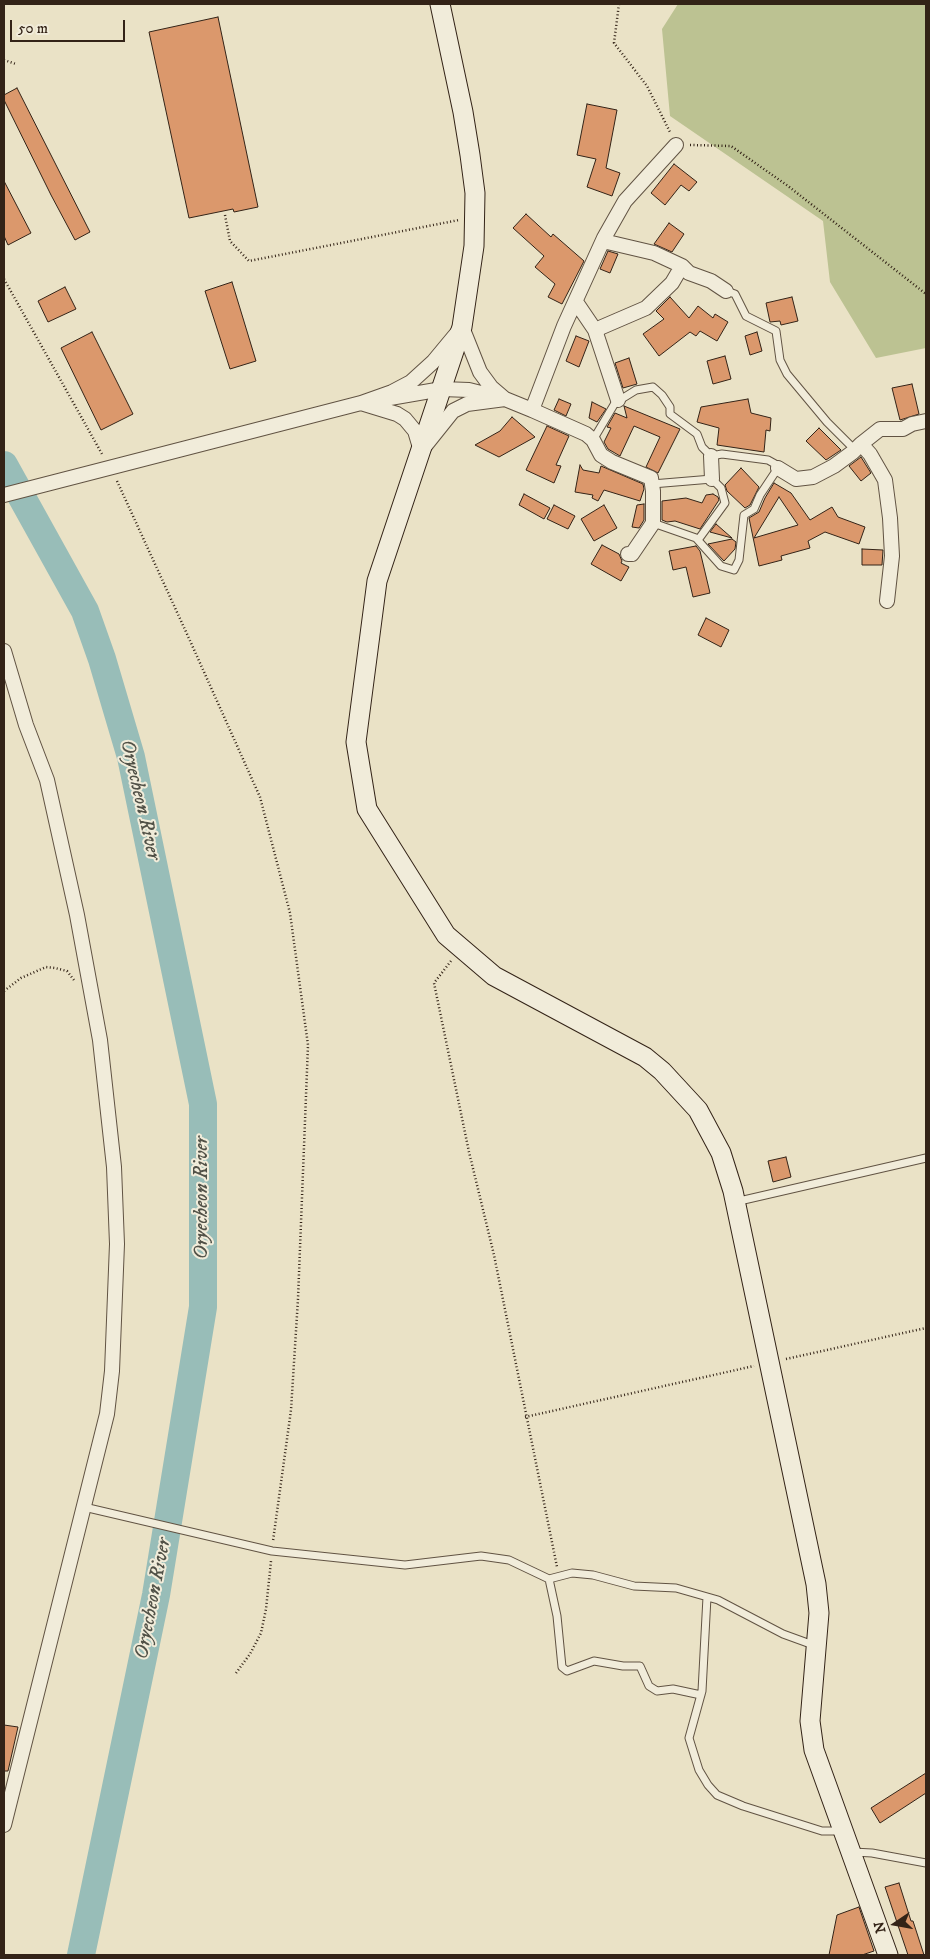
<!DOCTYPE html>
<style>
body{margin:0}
#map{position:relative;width:930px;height:1959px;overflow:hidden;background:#eae2c6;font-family:"IM FELL DW Pica",serif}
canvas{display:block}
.frame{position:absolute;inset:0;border:5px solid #332317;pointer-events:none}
.north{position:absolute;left:870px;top:1899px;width:50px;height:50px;-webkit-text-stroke:4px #f1ecda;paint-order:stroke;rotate:258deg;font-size:14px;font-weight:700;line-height:20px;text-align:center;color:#332317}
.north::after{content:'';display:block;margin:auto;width:18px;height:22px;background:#332317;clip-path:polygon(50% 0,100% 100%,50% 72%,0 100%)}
.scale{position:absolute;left:10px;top:20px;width:115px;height:22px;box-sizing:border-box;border:2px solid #332317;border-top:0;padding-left:6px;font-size:15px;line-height:18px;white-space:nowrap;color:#332317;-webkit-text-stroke:4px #f1ecda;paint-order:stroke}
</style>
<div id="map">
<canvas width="930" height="1959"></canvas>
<div class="frame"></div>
<div class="north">N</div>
<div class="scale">50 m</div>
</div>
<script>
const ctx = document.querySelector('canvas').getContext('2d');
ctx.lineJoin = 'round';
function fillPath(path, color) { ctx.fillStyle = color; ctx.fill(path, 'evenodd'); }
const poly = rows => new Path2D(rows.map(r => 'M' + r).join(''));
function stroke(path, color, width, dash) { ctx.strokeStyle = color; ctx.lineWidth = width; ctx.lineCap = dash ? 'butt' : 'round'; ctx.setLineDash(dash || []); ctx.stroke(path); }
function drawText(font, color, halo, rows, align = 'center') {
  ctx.font = font + ' "IM FELL DW Pica",serif'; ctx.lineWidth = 4; ctx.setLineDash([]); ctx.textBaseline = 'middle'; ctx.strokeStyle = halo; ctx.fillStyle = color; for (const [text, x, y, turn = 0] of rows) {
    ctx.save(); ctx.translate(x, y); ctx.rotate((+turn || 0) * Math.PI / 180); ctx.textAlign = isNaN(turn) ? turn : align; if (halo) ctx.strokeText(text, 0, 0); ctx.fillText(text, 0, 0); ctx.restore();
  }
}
const green = poly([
 [678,4,926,4,926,348,876,358,830,282,823,221,670,116,662,29]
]);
const river = poly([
 [4,465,85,611,102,659,131,757,203,1104,203,1307,156,1595,81,1955]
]);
const building = poly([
 [218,17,258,207,234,212,233,209,189,218,149,32,218,17],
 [17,88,90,232,75,240,51,195,4,100,4,95,17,88],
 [587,104,617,110,606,168,620,173,612,196,587,187,596,159,577,155,587,104],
 [674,164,697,182,689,191,681,185,665,205,651,193,674,164],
 [4,181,31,233,8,245,4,236,4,181],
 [526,214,551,237,553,234,584,261,562,304,548,297,555,284,535,267,544,256,513,228,526,214],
 [669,223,684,234,672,252,654,244,669,223],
 [608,251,618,254,610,273,600,269,608,251],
 [232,282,256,361,230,369,205,291,232,282],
 [65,287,76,309,48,322,38,301,65,287],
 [670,297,689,318,698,306,713,318,715,314,728,322,717,341,700,331,696,336,690,332,659,356,643,334,664,319,656,311,670,297],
 [792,297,798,321,781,325,780,321,770,322,766,303,792,297],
 [92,332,133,414,101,430,61,348,92,332],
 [757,332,762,351,750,355,745,336,757,332],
 [576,336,589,341,579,367,566,361,576,336],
 [725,356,731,379,713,384,707,361,725,356],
 [629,358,637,384,623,388,615,363,629,358],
 [912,384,919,414,900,420,892,388,912,384],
 [559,399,571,404,566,416,554,410,559,399],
 [748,399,751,413,771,418,770,431,766,430,764,452,717,445,719,428,697,422,701,407,748,399],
 [592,402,606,409,597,422,589,418,592,402],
 [624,406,680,429,658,473,646,467,660,437,634,426,620,456,608,449,604,442,611,428,607,427,615,413,627,418,624,406],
 [512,417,535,437,499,457,475,445,500,431,512,417],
 [547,426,569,436,556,465,561,466,554,483,526,470,547,426],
 [819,428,841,450,826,460,806,441,819,428],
 [861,457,871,473,861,481,849,466,861,457],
 [580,465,583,470,599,473,601,466,643,484,644,489,640,501,604,490,598,501,592,498,593,495,575,492,580,465],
 [741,468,759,487,750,505,745,508,727,491,725,485,741,468],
 [774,483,791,493,810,520,832,507,838,517,865,527,859,544,825,532,808,541,810,548,781,556,782,560,759,566,749,518,759,512,765,498,774,483],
 [779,497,798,525,754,538,779,497],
 [524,494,550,508,544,519,519,505,524,494],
 [713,494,718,497,719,500,700,529,675,521,667,522,662,520,662,501,686,498,702,503,706,495,713,494],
 [644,504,644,520,639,528,632,527,637,505,644,504],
 [554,505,575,516,568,529,547,519,554,505],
 [604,505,617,528,594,541,581,519,604,505],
 [716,524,732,538,710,532,716,524],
 [732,539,736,542,735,549,724,561,708,544,732,539],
 [602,545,619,554,622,561,621,563,629,567,621,581,591,564,602,545],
 [696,546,700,551,710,593,693,597,686,567,673,570,669,551,696,546],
 [862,549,883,550,882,565,862,565,862,549],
 [706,618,729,630,721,647,698,635,706,618],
 [786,1157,791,1177,773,1182,768,1161,786,1157],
 [4,1725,18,1727,8,1771,4,1771,4,1725],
 [926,1773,926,1793,880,1823,871,1808,926,1773],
 [899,1883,911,1921,913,1921,924,1955,908,1955,885,1887,899,1883],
 [859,1907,874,1951,862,1955,829,1955,837,1915,859,1907]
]);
const path = poly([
 [619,4,614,43,647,86,670,132],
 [4,60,16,64],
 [690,145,731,146,788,186,926,294],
 [225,215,230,241,249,261,459,220],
 [4,279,102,454],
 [117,481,187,634,260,797,290,913,308,1045,298,1299,291,1410,273,1541],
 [451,961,434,983,469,1152,494,1255,557,1567],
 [4,991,21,978,46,967,55,968,67,971,74,980],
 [786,1359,926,1328],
 [525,1417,754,1366],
 [236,1673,250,1654,261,1633,266,1609,271,1561]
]);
const lane = poly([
 [726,291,735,294,746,316,776,331,780,360,787,374,827,422,855,450],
 [593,440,615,403,636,390,653,387,662,395,670,407,670,414,697,434,702,447,711,456,722,454,768,460,777,465,778,468,760,495,754,509,744,515,739,560,734,570,721,566,696,538,653,523],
 [652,484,712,479,721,488,725,503,698,540],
 [735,1202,926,1158],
 [84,1507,272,1551,405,1565,481,1556,509,1560,549,1579,572,1573,593,1575,634,1586,676,1588,718,1600,783,1634,816,1646],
 [549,1579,557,1616,562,1667,567,1671,594,1661,623,1666,640,1666,649,1686,657,1691,673,1689,701,1695],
 [707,1597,702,1691,689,1738,699,1770,708,1785,717,1795,743,1806,822,1831,842,1831],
 [853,1852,872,1853,926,1863]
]);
const street = poly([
 [603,241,654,253,682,266,689,273,711,281,726,291],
 [576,302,595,330,618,400],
 [462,327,480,372,491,387,505,399,467,404,453,411,421,451,415,431,405,419,397,414,361,403,392,392,411,382,433,362,462,327],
 [595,330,646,308,672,283,682,266],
 [532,410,586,434,593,440,601,455,612,462,651,478,653,491,653,523,632,554,628,554],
 [861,444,870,454,885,480,890,518,892,556,887,601],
 [711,456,712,479],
 [778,468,796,479,813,477,834,466,853,452,861,444,880,429,903,429,912,424,926,421],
 [4,495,361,403,442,389,469,390,505,399,532,410,564,326,604,238,625,201,676,145],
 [4,651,26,725,47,780,77,915,100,1040,114,1167,117,1244,112,1371,107,1414,4,1825]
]);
const secondary = poly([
 [440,4,463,112,470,155,475,193,474,246,462,327,377,581,356,742,367,809,446,935,494,976,645,1057,662,1071,698,1110,721,1153,733,1191,816,1584,819,1613,810,1721,814,1750,888,1955]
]);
const waterNames = [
 ["Oryecheon River",139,800,77],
 ["Oryecheon River",203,1198,-90],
 ["Oryecheon River",154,1599,-79]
];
fillPath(green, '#bcc292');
stroke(river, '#98bdb8', 28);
fillPath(building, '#db986c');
stroke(building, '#332317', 1);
stroke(lane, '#615343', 9);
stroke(street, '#615343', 16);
stroke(secondary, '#332317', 21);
stroke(path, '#332317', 2.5, [1, 2.5]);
stroke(lane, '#f1ecda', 7);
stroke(street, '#f1ecda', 14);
stroke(secondary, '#f1ecda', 19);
drawText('italic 20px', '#515147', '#f1ecda', waterNames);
</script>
